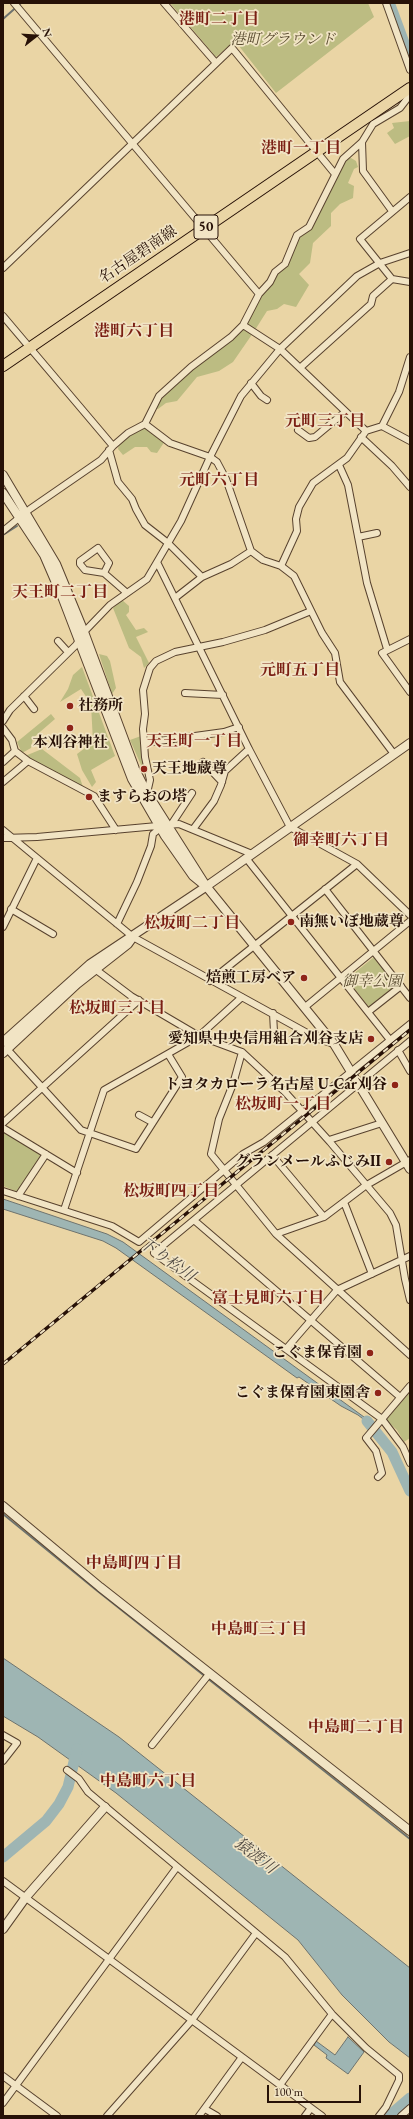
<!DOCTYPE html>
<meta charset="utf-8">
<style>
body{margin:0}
#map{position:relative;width:413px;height:2119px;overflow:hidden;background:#ead5a5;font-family:"EB Garamond",serif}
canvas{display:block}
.frame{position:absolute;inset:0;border:4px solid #271107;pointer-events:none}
.north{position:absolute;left:16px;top:16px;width:40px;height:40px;-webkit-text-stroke:3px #f1e4c4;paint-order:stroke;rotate:73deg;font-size:11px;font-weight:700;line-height:16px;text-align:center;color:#271107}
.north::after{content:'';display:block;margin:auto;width:14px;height:18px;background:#271107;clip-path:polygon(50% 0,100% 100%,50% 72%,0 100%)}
.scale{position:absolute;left:267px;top:2085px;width:94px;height:18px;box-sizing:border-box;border:2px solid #271107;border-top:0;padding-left:5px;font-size:12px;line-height:14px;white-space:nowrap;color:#271107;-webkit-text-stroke:3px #f1e4c4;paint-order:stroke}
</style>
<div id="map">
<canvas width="413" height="2119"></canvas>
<div class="frame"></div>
<div class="north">N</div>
<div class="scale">100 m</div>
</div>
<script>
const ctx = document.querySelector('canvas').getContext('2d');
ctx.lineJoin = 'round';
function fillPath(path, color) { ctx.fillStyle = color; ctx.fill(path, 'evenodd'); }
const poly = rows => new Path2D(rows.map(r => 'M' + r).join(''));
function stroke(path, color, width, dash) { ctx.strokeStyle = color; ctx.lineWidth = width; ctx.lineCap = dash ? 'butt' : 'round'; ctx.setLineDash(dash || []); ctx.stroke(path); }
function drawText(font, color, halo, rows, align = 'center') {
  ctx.font = font + ' "EB Garamond","Noto Serif JP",serif'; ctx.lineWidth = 3.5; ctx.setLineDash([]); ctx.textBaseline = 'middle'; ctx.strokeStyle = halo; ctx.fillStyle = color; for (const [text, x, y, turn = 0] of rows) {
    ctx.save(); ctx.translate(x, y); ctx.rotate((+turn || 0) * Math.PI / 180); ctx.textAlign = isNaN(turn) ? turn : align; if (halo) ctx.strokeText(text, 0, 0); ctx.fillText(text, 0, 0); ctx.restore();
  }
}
const green = poly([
 [170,3,368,3,374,17,276,93,235,41,216,57],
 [410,121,410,136,395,144,387,133,394,128,392,123],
 [351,158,356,161,358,167,354,169,348,183,354,186,353,198,340,204,331,213,331,226,313,243,310,263,299,274,309,285,296,307,284,304,277,309,267,311,255,330,246,324,261,295,272,282,298,236,311,228,345,159],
 [244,327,253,333,233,362,219,371,197,377,177,401,166,403,158,409,155,408,160,397,192,368],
 [144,426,165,441,157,453,151,452,147,447,135,447,123,455,118,449,119,443],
 [122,600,129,606,129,612,126,615,136,630,144,628,148,632,136,637,149,663,144,668,141,657,129,648,113,608],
 [99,654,107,656,110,661,116,688,112,694],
 [82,667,115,756,91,770,96,782,92,787,82,770,77,754,93,742,91,704,81,689,60,702,68,689,73,675],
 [51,714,55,719,33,738,31,748,22,753,17,742],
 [141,736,147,774,145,774,130,740],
 [42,749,80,778,83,787,25,756],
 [374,957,397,986,369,1007,347,979],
 [3,1131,42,1156,18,1192,3,1186],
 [410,1392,410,1438,404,1442,397,1430,386,1420]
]);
const water = poly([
 [3,1199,107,1234,123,1242,375,1425,371,1430,367,1422,358,1415,341,1406,299,1377,297,1378,116,1248,103,1241,3,1209,3,1199],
 [3,1658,119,1737,410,1968,410,2058,389,2042,342,1995,298,1940,116,1793,38,1737,3,1716,3,1658],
 [348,2037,364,2052,348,2074,326,2058,327,2055,314,2045,316,2041,335,2055,348,2037]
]);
const stream = poly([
 [3,19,21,3],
 [3,535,17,526],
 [3,1514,95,1589,410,1839]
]);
const river = poly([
 [390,5,410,59],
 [367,1421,392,1452,410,1491],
 [3,1857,46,1821,59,1804,68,1787,77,1749],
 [389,2116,410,2098]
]);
const minor = poly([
 [14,3,259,294],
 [164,3,216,63],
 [386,3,410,70],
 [362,142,363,171,392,211],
 [410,197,360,239,392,279,410,282],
 [3,268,232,48,335,174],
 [3,316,113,446],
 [243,325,280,349,366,431],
 [410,357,399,392,382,426,410,441],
 [301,367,371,304,373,296,392,279],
 [251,383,261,396,267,400],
 [145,424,170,443,210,457,241,396,280,349,357,276,380,263,410,253],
 [298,430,309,438,315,437,345,412],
 [361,437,392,466,410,487],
 [109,450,118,482,132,499,136,509,145,525,168,543,202,577,231,564,251,551],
 [339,465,348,485,367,583,387,649],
 [3,531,30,509,101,460,113,446,128,433,145,424,159,396,191,367,231,337,243,325,259,294,270,282,275,272,285,264,297,235,309,227,343,159,362,142,373,124,400,108,410,95],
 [358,537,377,533],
 [157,562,181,521,210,457,217,462,226,479,251,551,263,560,281,566,294,576,322,633,335,653,340,682,394,754],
 [281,566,297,531,296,519,299,507,313,483,347,458,366,431,382,426],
 [104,573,85,570,80,564,80,561,98,548,109,563,104,573,127,593],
 [175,598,202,577],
 [410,639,382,653,410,692],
 [58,641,68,652],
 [185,693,223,695],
 [24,696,34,709],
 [3,721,10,710,76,645,84,632,110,605,147,579,157,562,249,749,290,827,357,864,410,915],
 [3,728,12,740,15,751,3,762],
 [144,743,224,732,239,727],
 [28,761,94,796,116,830],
 [203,762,222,782],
 [3,782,28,761,15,751],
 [147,793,150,780,145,757,143,729,145,714,143,690,150,668,156,661,175,652,223,642,265,630,311,611],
 [171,825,192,793],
 [194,828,214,801,221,785,225,771,249,749],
 [3,830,133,937,318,1039,334,1044],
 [3,838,37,837,179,824,252,854],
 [246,858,390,1040],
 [325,889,410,998],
 [11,909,53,934],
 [117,924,137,882,151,846,153,834,163,826],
 [3,927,37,858],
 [95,969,131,996,199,1036,242,1052,285,1092,330,1142,390,1213,396,1225,405,1279,410,1300],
 [210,981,357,864],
 [305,1007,410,921],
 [368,1012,401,986],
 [273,1013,274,1032],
 [410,1041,154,1253,382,1419,403,1447,410,1463],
 [7,1049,81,1130,136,1149,182,1077,168,1054],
 [398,1050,410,1071],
 [242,1052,233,1084,219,1119,211,1154,276,1234,324,1217,365,1186,410,1160],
 [139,1115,152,1122],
 [3,1123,139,1000],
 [3,1128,77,1173],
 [329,1140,382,1123],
 [272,1155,324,1217],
 [3,1191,112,1226,139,1242,243,1154,264,1142,410,1024],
 [18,1196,46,1154],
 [344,1202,372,1274],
 [64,1210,104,1090,199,1036,242,997],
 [195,1221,400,1397],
 [276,1234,410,1355],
 [286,1349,337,1290,410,1256],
 [378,1477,382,1473,376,1451,366,1438,410,1386],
 [3,1735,17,1743,3,1761],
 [152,1745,210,1673],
 [67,1770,79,1779,88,1792,285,1957,332,2014,366,2048,399,2075,399,2080,386,2107,379,2116],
 [3,1881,242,2057],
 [3,2076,57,2116],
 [280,2085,332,2014],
 [3,2103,177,1867],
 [205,2109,217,2116],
 [107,2116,192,2020,256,1933],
 [199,2116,242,2057,322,2116],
 [305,2116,311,2108],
 [401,2116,410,2108]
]);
const tertiary = poly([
 [3,475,56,564,84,632,135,769,147,793,206,886,334,1044,410,1169],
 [3,493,44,555,63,599,132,779,165,836,193,876,204,885],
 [3,1042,90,964,204,888,410,743],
 [3,1053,77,984,128,944,133,937],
 [3,1506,100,1587,410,1831],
 [3,1929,26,1897,105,1807]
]);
const primary = poly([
 [3,366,410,88]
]);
const rail = poly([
 [3,1364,410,1030]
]);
const markers = [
 [70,706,4,"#8f2418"],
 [70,728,4,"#8f2418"],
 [144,769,4,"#8f2418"],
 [89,797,4,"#8f2418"],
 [291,922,4,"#8f2418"],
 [304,978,4,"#8f2418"],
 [371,1039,4,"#8f2418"],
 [395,1085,4,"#8f2418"],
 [389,1162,4,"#8f2418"],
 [370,1353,4,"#8f2418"],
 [378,1393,4,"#8f2418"]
];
const shields = [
 [206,227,24]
];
const shieldNames = [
 ["50",206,227]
];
const parkNames = [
 ["港町グラウンド",283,40],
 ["御幸公園",372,982]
];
const streetNames = [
 ["名古屋碧南線",138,255,-34]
];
const poiNames = [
 ["社務所",78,706,"left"],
 ["本刈谷神社",70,743,"center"],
 ["天王地蔵尊",152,769,"left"],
 ["ますらおの塔",97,797,"left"],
 ["南無いぼ地蔵尊",299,922,"left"],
 ["焙煎工房ベア",296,978],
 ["愛知県中央信用組合刈谷支店",363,1039],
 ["トヨタカローラ名古屋 U-Car刈谷",387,1085],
 ["グランメールふじみII",381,1162],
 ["こぐま保育園",362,1353],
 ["こぐま保育園東園舎",370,1393]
];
const neighbourhoodNames = [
 ["港町二丁目",219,20],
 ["港町一丁目",301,149],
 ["港町六丁目",134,332],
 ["元町三丁目",325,422],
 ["元町六丁目",219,481],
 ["天王町二丁目",60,593],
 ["元町五丁目",300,671],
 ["天王町一丁目",194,742],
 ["御幸町六丁目",341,841],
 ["松坂町二丁目",192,924],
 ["松坂町三丁目",117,1009],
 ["松坂町一丁目",283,1105],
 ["松坂町四丁目",171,1192],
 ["富士見町六丁目",268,1299],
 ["中島町四丁目",134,1564],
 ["中島町三丁目",259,1630],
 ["中島町二丁目",356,1728],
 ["中島町六丁目",148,1782]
];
const waterNames = [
 ["下り松川",167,1260,35],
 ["猿渡川",255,1856,38]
];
fillPath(green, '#bcbc82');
fillPath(water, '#9eb5b3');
stroke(water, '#6e736e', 1);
stroke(stream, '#6e736e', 2);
stroke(river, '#9eb5b3', 11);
stroke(minor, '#58422e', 8);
stroke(tertiary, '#58422e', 10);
stroke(primary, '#271107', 12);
stroke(minor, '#f1e4c4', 6);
stroke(tertiary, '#f1e4c4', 8);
stroke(primary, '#ead5a5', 10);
stroke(rail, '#271107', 3.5);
stroke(rail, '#f1e4c4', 2, [6]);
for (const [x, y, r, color] of markers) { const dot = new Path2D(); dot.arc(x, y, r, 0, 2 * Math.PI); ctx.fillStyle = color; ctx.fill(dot); stroke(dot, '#f1e4c4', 1.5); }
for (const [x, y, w] of shields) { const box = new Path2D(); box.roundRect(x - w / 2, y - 12, w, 24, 3); ctx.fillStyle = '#f1e4c4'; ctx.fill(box); stroke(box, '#271107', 1); }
drawText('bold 14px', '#271107', null, shieldNames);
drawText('italic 15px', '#5b4d32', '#f1e4c4', parkNames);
drawText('15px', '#271107', '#f1e4c4', streetNames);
drawText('bold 15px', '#271107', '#f1e4c4', poiNames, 'right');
drawText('bold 16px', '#7a1f14', '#f1e4c4', neighbourhoodNames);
drawText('italic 16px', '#514a43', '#f1e4c4', waterNames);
</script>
